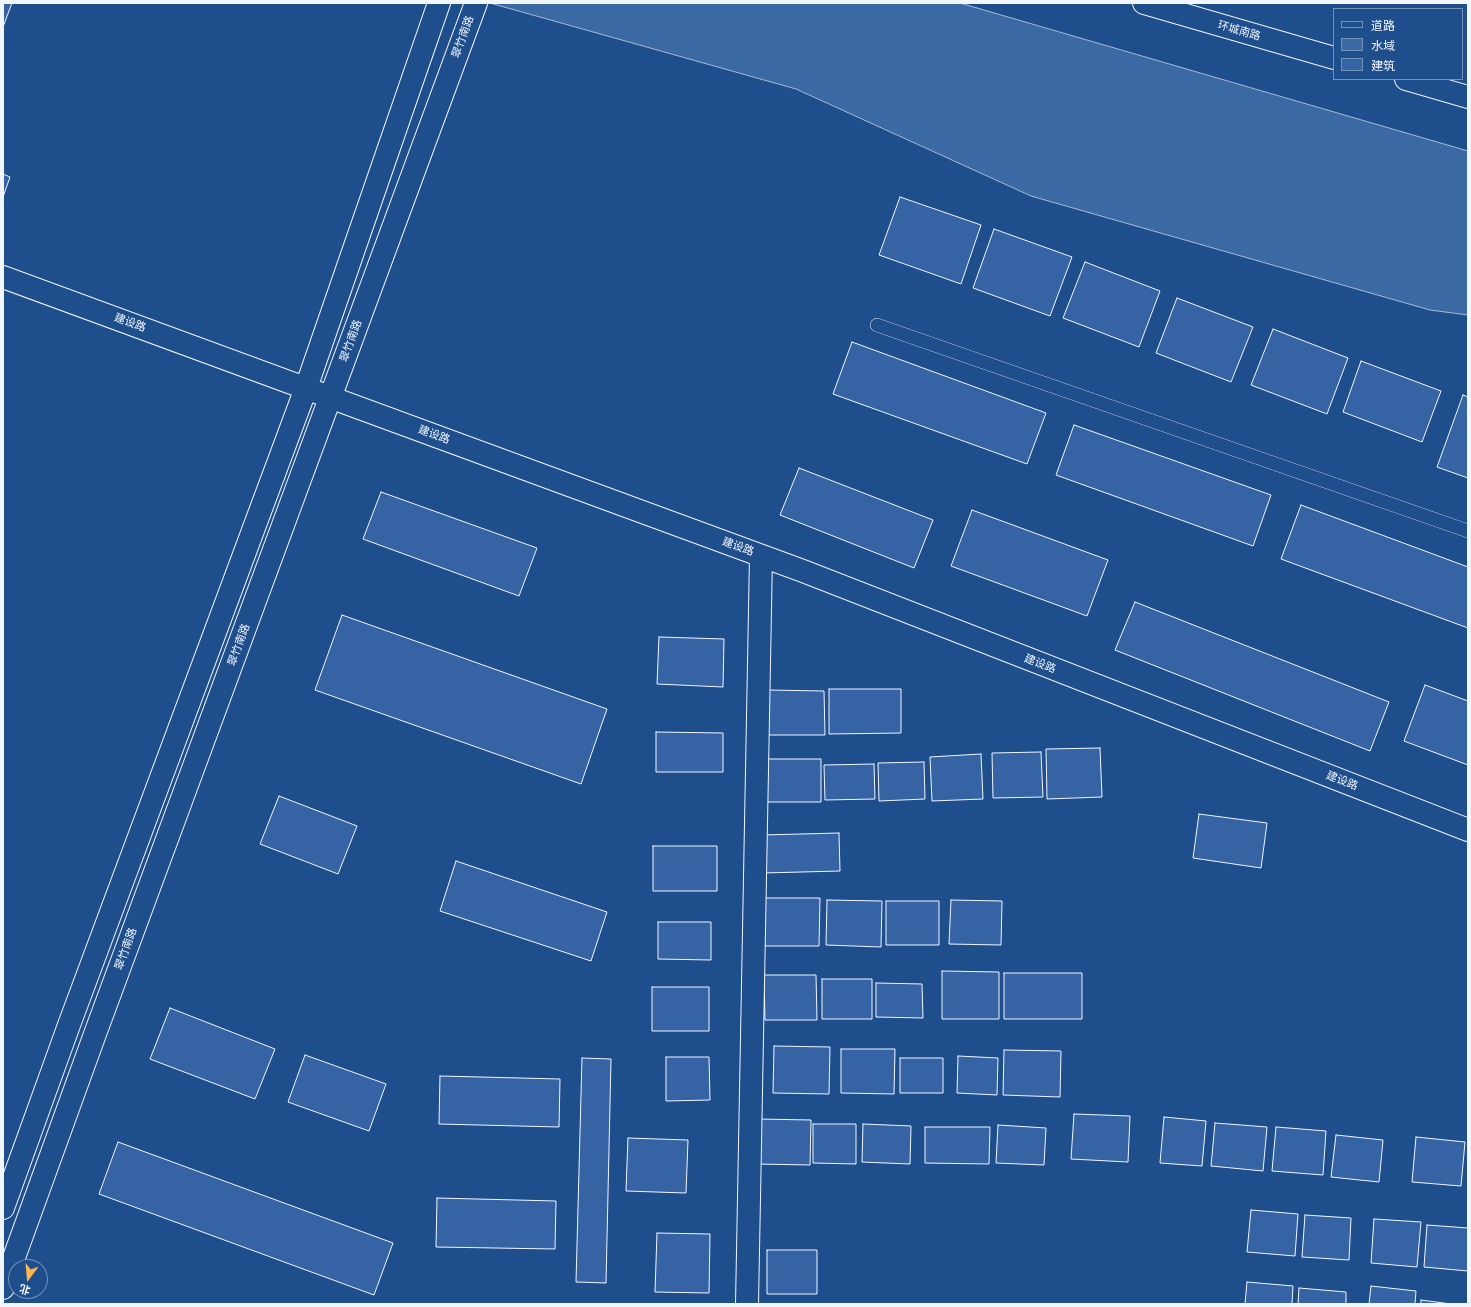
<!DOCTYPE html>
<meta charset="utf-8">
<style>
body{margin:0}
#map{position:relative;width:1471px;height:1307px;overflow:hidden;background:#1f4e8c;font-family:"IBM Plex Sans","Noto Sans SC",sans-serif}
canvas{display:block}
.frame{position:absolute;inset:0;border:4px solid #f2f6ff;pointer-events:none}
.legend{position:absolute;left:1333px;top:8px;width:130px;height:72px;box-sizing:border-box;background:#1f4e8c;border:1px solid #7391ba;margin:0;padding:5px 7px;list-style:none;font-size:12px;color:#f2f6ff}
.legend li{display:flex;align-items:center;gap:8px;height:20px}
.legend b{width:20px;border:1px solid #7391ba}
.north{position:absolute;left:8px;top:1259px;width:40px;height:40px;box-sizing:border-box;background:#1f4e8c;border:1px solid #7391ba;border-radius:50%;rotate:196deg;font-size:11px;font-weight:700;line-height:16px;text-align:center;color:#f2f6ff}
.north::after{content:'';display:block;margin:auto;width:14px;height:18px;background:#ffb74d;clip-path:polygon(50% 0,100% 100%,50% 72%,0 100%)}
</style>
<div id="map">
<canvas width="1471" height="1307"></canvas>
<div class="frame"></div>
<ul class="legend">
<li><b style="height:5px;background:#1f4e8c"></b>道路</li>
<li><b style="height:11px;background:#3b69a3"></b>水域</li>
<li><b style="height:11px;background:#3563a3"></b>建筑</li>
</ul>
<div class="north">北</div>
</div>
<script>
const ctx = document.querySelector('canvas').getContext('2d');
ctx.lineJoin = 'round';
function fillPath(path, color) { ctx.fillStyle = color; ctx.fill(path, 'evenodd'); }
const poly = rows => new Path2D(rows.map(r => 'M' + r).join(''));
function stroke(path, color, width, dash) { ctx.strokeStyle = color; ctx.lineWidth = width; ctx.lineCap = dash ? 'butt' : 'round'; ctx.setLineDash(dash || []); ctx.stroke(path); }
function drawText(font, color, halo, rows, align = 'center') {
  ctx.font = font + ' "IBM Plex Sans","Noto Sans SC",sans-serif'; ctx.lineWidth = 3; ctx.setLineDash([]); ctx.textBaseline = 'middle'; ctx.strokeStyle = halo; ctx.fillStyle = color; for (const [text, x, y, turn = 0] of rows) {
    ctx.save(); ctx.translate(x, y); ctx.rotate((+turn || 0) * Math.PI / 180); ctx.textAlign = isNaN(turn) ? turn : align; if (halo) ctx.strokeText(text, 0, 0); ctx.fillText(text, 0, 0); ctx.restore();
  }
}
const water = poly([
 [490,3,960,3,1468,151,1468,315,1430,310,1031,196,796,89,490,3]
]);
const building = poly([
 [3,3,12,3,3,27,3,3],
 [3,174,10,177,3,197,3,174],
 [900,197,981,225,961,284,879,255,900,197],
 [994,229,1072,257,1050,316,973,288,994,229],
 [1085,262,1160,291,1139,347,1063,318,1085,262],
 [1177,298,1253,327,1231,382,1156,353,1177,298],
 [1273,329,1348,358,1327,414,1251,385,1273,329],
 [852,342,1046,413,1027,464,833,394,852,342],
 [1361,361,1441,391,1422,442,1343,412,1361,361],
 [1463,395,1468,397,1468,478,1437,467,1463,395],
 [1074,425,1271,495,1253,546,1056,475,1074,425],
 [799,468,933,520,914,568,780,515,799,468],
 [381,492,537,548,519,596,363,539,381,492],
 [1301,505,1468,567,1468,628,1281,559,1301,505],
 [972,510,1108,560,1087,616,951,566,972,510],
 [1135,602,1389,702,1370,751,1115,650,1135,602],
 [342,615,607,709,581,784,315,690,342,615],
 [659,637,724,639,723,687,657,684,659,637],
 [1425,685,1468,701,1468,765,1404,741,1425,685],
 [829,689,901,689,901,733,829,734,829,689],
 [767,690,824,691,825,735,767,735,767,690],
 [656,732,723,733,723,772,656,772,656,732],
 [1100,748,1102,797,1047,799,1046,749,1100,748],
 [1041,752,1043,797,993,798,992,753,1041,752],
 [981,754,983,799,932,801,930,757,981,754],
 [767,759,821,759,821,802,767,802,767,759],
 [924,762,925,799,879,801,878,763,924,762],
 [874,764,875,799,825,800,824,765,874,764],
 [279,796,357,826,338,874,260,844,279,796],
 [1199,814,1267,823,1261,868,1193,858,1199,814],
 [839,833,840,871,763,873,762,835,839,833],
 [653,846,717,846,717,891,653,891,653,846],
 [456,861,607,912,591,961,440,911,456,861],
 [762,898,820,898,819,946,762,946,762,898],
 [827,900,882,901,881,947,826,945,827,900],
 [951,900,1002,901,1001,945,949,944,951,900],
 [886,901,939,901,939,945,886,945,886,901],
 [658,922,711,922,711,960,658,959,658,922],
 [942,971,999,972,999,1019,942,1019,942,971],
 [1004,973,1082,973,1082,1019,1004,1019,1004,973],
 [764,975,816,975,817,1020,765,1020,764,975],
 [822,979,872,979,872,1019,822,1019,822,979],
 [876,983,922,984,923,1018,876,1017,876,983],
 [652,987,709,987,709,1031,652,1031,652,987],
 [170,1008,275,1049,255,1099,150,1059,170,1008],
 [774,1046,830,1047,829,1094,773,1093,774,1046],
 [841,1049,895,1049,894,1094,841,1093,841,1049],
 [1004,1050,1061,1051,1060,1097,1003,1095,1004,1050],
 [305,1055,386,1084,369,1131,288,1102,305,1055],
 [958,1056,998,1058,997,1095,957,1093,958,1056],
 [666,1057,709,1057,710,1100,666,1101,666,1057],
 [582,1058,611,1059,606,1283,576,1282,582,1058],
 [900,1058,943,1058,943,1093,900,1093,900,1058],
 [440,1076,560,1079,559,1127,439,1124,440,1076],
 [1074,1114,1130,1116,1128,1162,1071,1159,1074,1114],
 [1164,1117,1206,1121,1202,1166,1160,1163,1164,1117],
 [758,1119,811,1120,810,1165,757,1164,758,1119],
 [1215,1123,1267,1127,1263,1171,1211,1166,1215,1123],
 [813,1124,856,1124,856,1164,813,1163,813,1124],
 [863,1124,911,1126,910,1164,862,1162,863,1124],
 [998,1125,1046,1128,1044,1165,996,1163,998,1125],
 [925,1127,990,1127,989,1164,925,1163,925,1127],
 [1276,1127,1326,1131,1323,1175,1272,1171,1276,1127],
 [1336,1135,1383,1140,1379,1182,1331,1177,1336,1135],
 [1416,1137,1465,1142,1461,1186,1412,1182,1416,1137],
 [628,1138,688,1140,686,1193,626,1191,628,1138],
 [118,1142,393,1243,374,1295,99,1194,118,1142],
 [437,1198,556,1201,555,1249,436,1247,437,1198],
 [1251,1210,1298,1214,1295,1256,1247,1252,1251,1210],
 [1305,1215,1351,1218,1349,1260,1302,1257,1305,1215],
 [1374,1219,1421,1222,1417,1267,1371,1263,1374,1219],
 [1427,1225,1468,1228,1468,1271,1424,1267,1427,1225],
 [657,1233,710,1234,709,1293,655,1292,657,1233],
 [767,1250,817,1250,817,1294,767,1294,767,1250],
 [1247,1282,1293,1286,1292,1304,1245,1304,1247,1282],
 [1371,1286,1416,1291,1415,1304,1369,1304,1371,1286],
 [1299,1288,1346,1292,1346,1304,1298,1304,1299,1288],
 [1421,1300,1451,1304,1421,1304,1421,1300]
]);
const lane = poly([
 [877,325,1468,531]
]);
const street = poly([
 [747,1304,761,556]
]);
const secondary = poly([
 [1144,3,1334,58],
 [1406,79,1468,97],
 [3,277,803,571,1468,830],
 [3,1208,69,1025,306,388,439,3],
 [3,1288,95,1034,476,3]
]);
const streetNames = [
 ["环城南路",1239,31,16],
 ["翠竹南路",463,37,-70],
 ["建设路",130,323,20],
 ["翠竹南路",351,341,-70],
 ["建设路",434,435,20],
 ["建设路",738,547,20],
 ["翠竹南路",239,645,-70],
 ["建设路",1040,664,21],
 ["建设路",1342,781,21],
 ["翠竹南路",126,949,-70]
];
fillPath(water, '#3b69a3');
stroke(water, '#a8bbd7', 1);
fillPath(building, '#3563a3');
stroke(building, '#f2f6ff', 1);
stroke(lane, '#f2f6ff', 14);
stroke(street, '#f2f6ff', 24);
stroke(secondary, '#f2f6ff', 24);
stroke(lane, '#1f4e8c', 13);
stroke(street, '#1f4e8c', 22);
stroke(secondary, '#1f4e8c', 22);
drawText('11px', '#f2f6ff', '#1f4e8c', streetNames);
</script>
